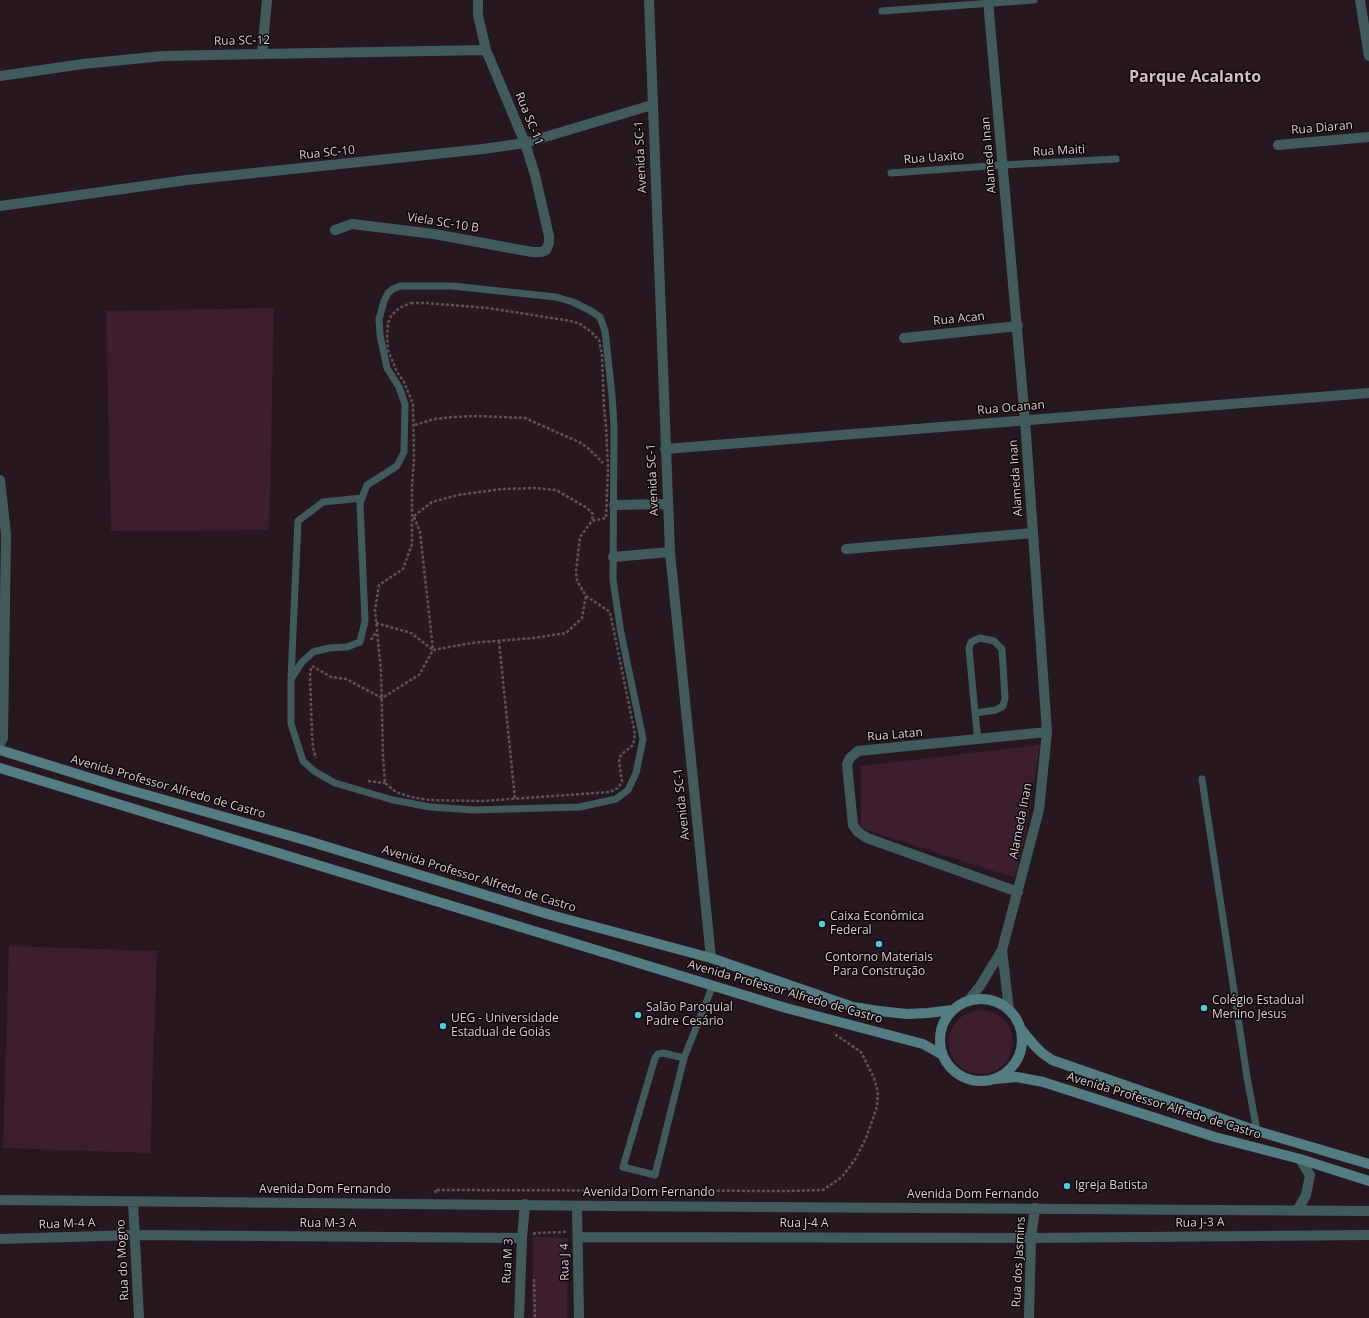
<!DOCTYPE html>
<meta charset="utf-8">
<style>
body{margin:0}
canvas{display:block;background:#27181f}
</style>
<canvas width="1369" height="1318"></canvas>
<script>
const ctx = document.querySelector('canvas').getContext('2d');
ctx.lineJoin = 'round';
function fillPath(path, color) { ctx.fillStyle = color; ctx.fill(path, 'evenodd'); }
const poly = rows => new Path2D(rows.map(r => 'M' + r).join(''));
function stroke(path, color, width, dash) { ctx.strokeStyle = color; ctx.lineWidth = width; ctx.lineCap = dash ? 'butt' : 'round'; ctx.setLineDash(dash || []); ctx.stroke(path); }
function drawText(font, color, halo, rows, align = 'center') {
  ctx.font = font + ' "Open Sans",sans-serif'; ctx.lineWidth = 3; ctx.setLineDash([]); ctx.textBaseline = 'middle'; ctx.strokeStyle = halo; ctx.fillStyle = color; for (const [text, x, y, turn = 0] of rows) {
    ctx.save(); ctx.translate(x, y); ctx.rotate((+turn || 0) * Math.PI / 180); ctx.textAlign = isNaN(turn) ? turn : align; if (halo) ctx.strokeText(text, 0, 0); ctx.fillText(text, 0, 0); ctx.restore();
  }
}
const green = poly([
 [274,308,269,530,111,531,106,311],
 [1040,745,1026,831,1015,878,861,828,861,766],
 [9,946,157,951,150,1153,3,1148],
 '949 1042a32 32 0 1 1 64 0a32 32 0 1 1-64 0Z',
 [533,1237,568,1238,567,1318,532,1318]
]);
const path = poly([
 [411,303,426,303,488,308,571,321,580,324,590,331,599,340,602,355,604,407,606,427,608,468,606,518,592,521,580,537,576,571,577,581,586,596,610,612,635,734,633,745,622,754,620,757,619,762,622,781,620,785,618,788,610,792,482,801,429,800,411,797,396,792,385,783,383,757,381,671,375,610,379,585,403,569,412,544,412,487,414,459,413,404,404,382,397,372,388,350,387,336,388,323,391,316,399,308,411,303],
 [415,425,434,419,453,417,477,416,525,418,581,443,588,448,603,463],
 [414,516,432,502,458,495,502,489,536,488,556,490,587,508,593,514,592,521],
 [414,517,420,532,433,650],
 [376,623,411,633,433,650],
 [371,640,377,631],
 [499,641,515,799],
 [312,666,331,677,346,679,382,698,419,675,433,650,471,643,533,638,566,633,582,618,586,596],
 [311,668,310,676,312,734,313,748,316,758],
 [368,781,385,783],
 [436,1193,435,1190,787,1191,823,1190,842,1177,856,1158,866,1138,877,1107,878,1092,874,1078,861,1052,833,1033],
 [533,1234,536,1233,566,1232],
 [534,1279,535,1318]
]);
const service = poly([
 [882,11,1034,0],
 [891,173,1003,165,1116,159],
 [400,286,452,286,556,297,573,302,591,311,600,317,605,331,612,395,614,426,613,580,621,633,643,739,636,773,628,790,616,799,580,807,474,810,430,807,393,800,335,783,314,771,303,761,291,724,291,679,302,662,313,652,329,648,347,647,360,642,365,621,360,503,367,485,397,466,404,452,405,404,399,387,387,368,380,335,379,319,384,301,388,293,393,289,400,286],
 [291,678,298,521,323,502,362,498],
 [975,713,996,710,1003,706,1005,698,1002,649,994,641,980,638,971,642,969,649,975,713,978,740],
 [1202,779,1247,1077,1257,1131],
 [663,1053,684,1058,655,1175,623,1167,655,1058,658,1054,663,1053],
 [684,1058,713,985]
]);
const minor = poly([
 [649,0,670,552,711,958],
 [262,54,267,0],
 [0,76,83,64,163,56,262,54,486,50],
 [1278,145,1369,137],
 [0,206,187,180,483,149,525,143,652,105],
 [335,230,352,224,434,234,532,252,541,252,546,250,549,243,549,236,535,175,525,143,486,50,478,15,478,0],
 [904,338,1018,326],
 [665,449,1369,393],
 [0,480,6,534,3,738,0,744],
 [614,505,667,504],
 [846,549,1033,533],
 [613,557,670,552],
 [1018,892,867,838,858,832,853,825,847,764,850,758,858,751,1047,732],
 [1002,950,1009,1010],
 [968,1001,980,986,1002,950,1039,810,1047,732,1025,420,988,0],
 [0,1200,611,1206,1369,1211],
 [133,1202,139,1318],
 [577,1206,579,1318],
 [1297,1211,1306,1195,1310,1175,1300,1159],
 [578,1237,1031,1238,1369,1235],
 [0,1239,135,1235,522,1238],
 [519,1318,522,1238,525,1204],
 [1029,1318,1031,1238,1035,1208]
]);
const tertiary = poly([
 [1360,0,1369,56]
]);
const secondary = poly([
 [0,750,119,787,305,840,551,915,711,958,853,1007,879,1011,907,1014,928,1013,952,1010],
 [0,768,786,1008,923,1044,941,1054],
 '940 1040a41 41 0 1 1 82 0a41 41 0 1 1-82 0Z',
 [1020,1028,1034,1045,1042,1053,1052,1060,1257,1131,1369,1164],
 [995,1079,1017,1077,1043,1082,1215,1137,1300,1159,1369,1181]
]);
const markers = [
 [822,924,4,"#52cbd7"],
 [879,944,4,"#52cbd7"],
 [1204,1008,4,"#52cbd7"],
 [638,1015,4,"#52cbd7"],
 [443,1026,4,"#52cbd7"],
 [1067,1186,4,"#52cbd7"]
];
const streetNames = [
 ["Rua SC-12",242,41,-1],
 ["Rua SC-11",529,119,68],
 ["Rua Diaran",1322,128,-5],
 ["Rua Maiti",1059,151,-3],
 ["Rua SC-10",327,153,-6],
 ["Alameda Inan",989,155,-95],
 ["Avenida SC-1",641,157,-93],
 ["Rua Uaxito",934,158,-4],
 ["Viela SC-10 B",443,223,9],
 ["Rua Acan",959,319,-6],
 ["Rua Ocanan",1011,408,-5],
 ["Alameda Inan",1016,478,-94],
 ["Avenida SC-1",653,480,-93],
 ["Rua Latan",895,735,-5],
 ["Avenida Professor Alfredo de Castro",168,787,16],
 ["Avenida SC-1",682,804,-96],
 ["Alameda Inan",1021,821,-79],
 ["Avenida Professor Alfredo de Castro",479,879,17],
 ["Avenida Professor Alfredo de Castro",785,992,16],
 ["Avenida Professor Alfredo de Castro",1164,1106,17],
 ["Avenida Dom Fernando",325,1190],
 ["Avenida Dom Fernando",649,1193],
 ["Avenida Dom Fernando",973,1195],
 ["Rua J-3 A",1200,1223,-1],
 ["Rua M-4 A",67,1224,-2],
 ["Rua M-3 A",328,1224],
 ["Rua J-4 A",804,1224],
 ["Rua do Mogno",123,1260,-93],
 ["Rua M 3",508,1261,-87],
 ["Rua J 4",565,1262,-91],
 ["Rua dos Jasmins",1019,1262,-87]
];
const poiNames = [
 ["Caixa Econômica",830,917],
 ["Federal",830,931],
 ["Contorno Materiais",879,958,"center"],
 ["Para Construção",879,972,"center"],
 ["Colégio Estadual",1212,1001],
 ["Menino Jesus",1212,1015],
 ["Salão Paroquial",646,1008],
 ["Padre Cesário",646,1022],
 ["UEG - Universidade",451,1019],
 ["Estadual de Goiás",451,1033],
 ["Igreja Batista",1075,1186]
];
const districtNames = [
 ["Parque Acalanto",1195,77]
];
fillPath(green, '#3c1e2e');
stroke(path, '#5e5157', 2.5, [3, 2]);
stroke(service, '#415b5d', 7);
stroke(minor, '#415b5d', 10);
stroke(tertiary, '#415b5d', 10);
stroke(secondary, '#537d82', 10);
for (const [x, y, r, color] of markers) { const dot = new Path2D(); dot.arc(x, y, r, 0, 2 * Math.PI); ctx.fillStyle = color; ctx.fill(dot); stroke(dot, '#0c0608', 1.5); }
drawText('12px', '#dacfd4', '#0c0608', streetNames);
drawText('12px', '#dacfd4', '#0c0608', poiNames, 'left');
drawText('bold 16px', '#d1bcc6', '#0c0608', districtNames);
</script>
